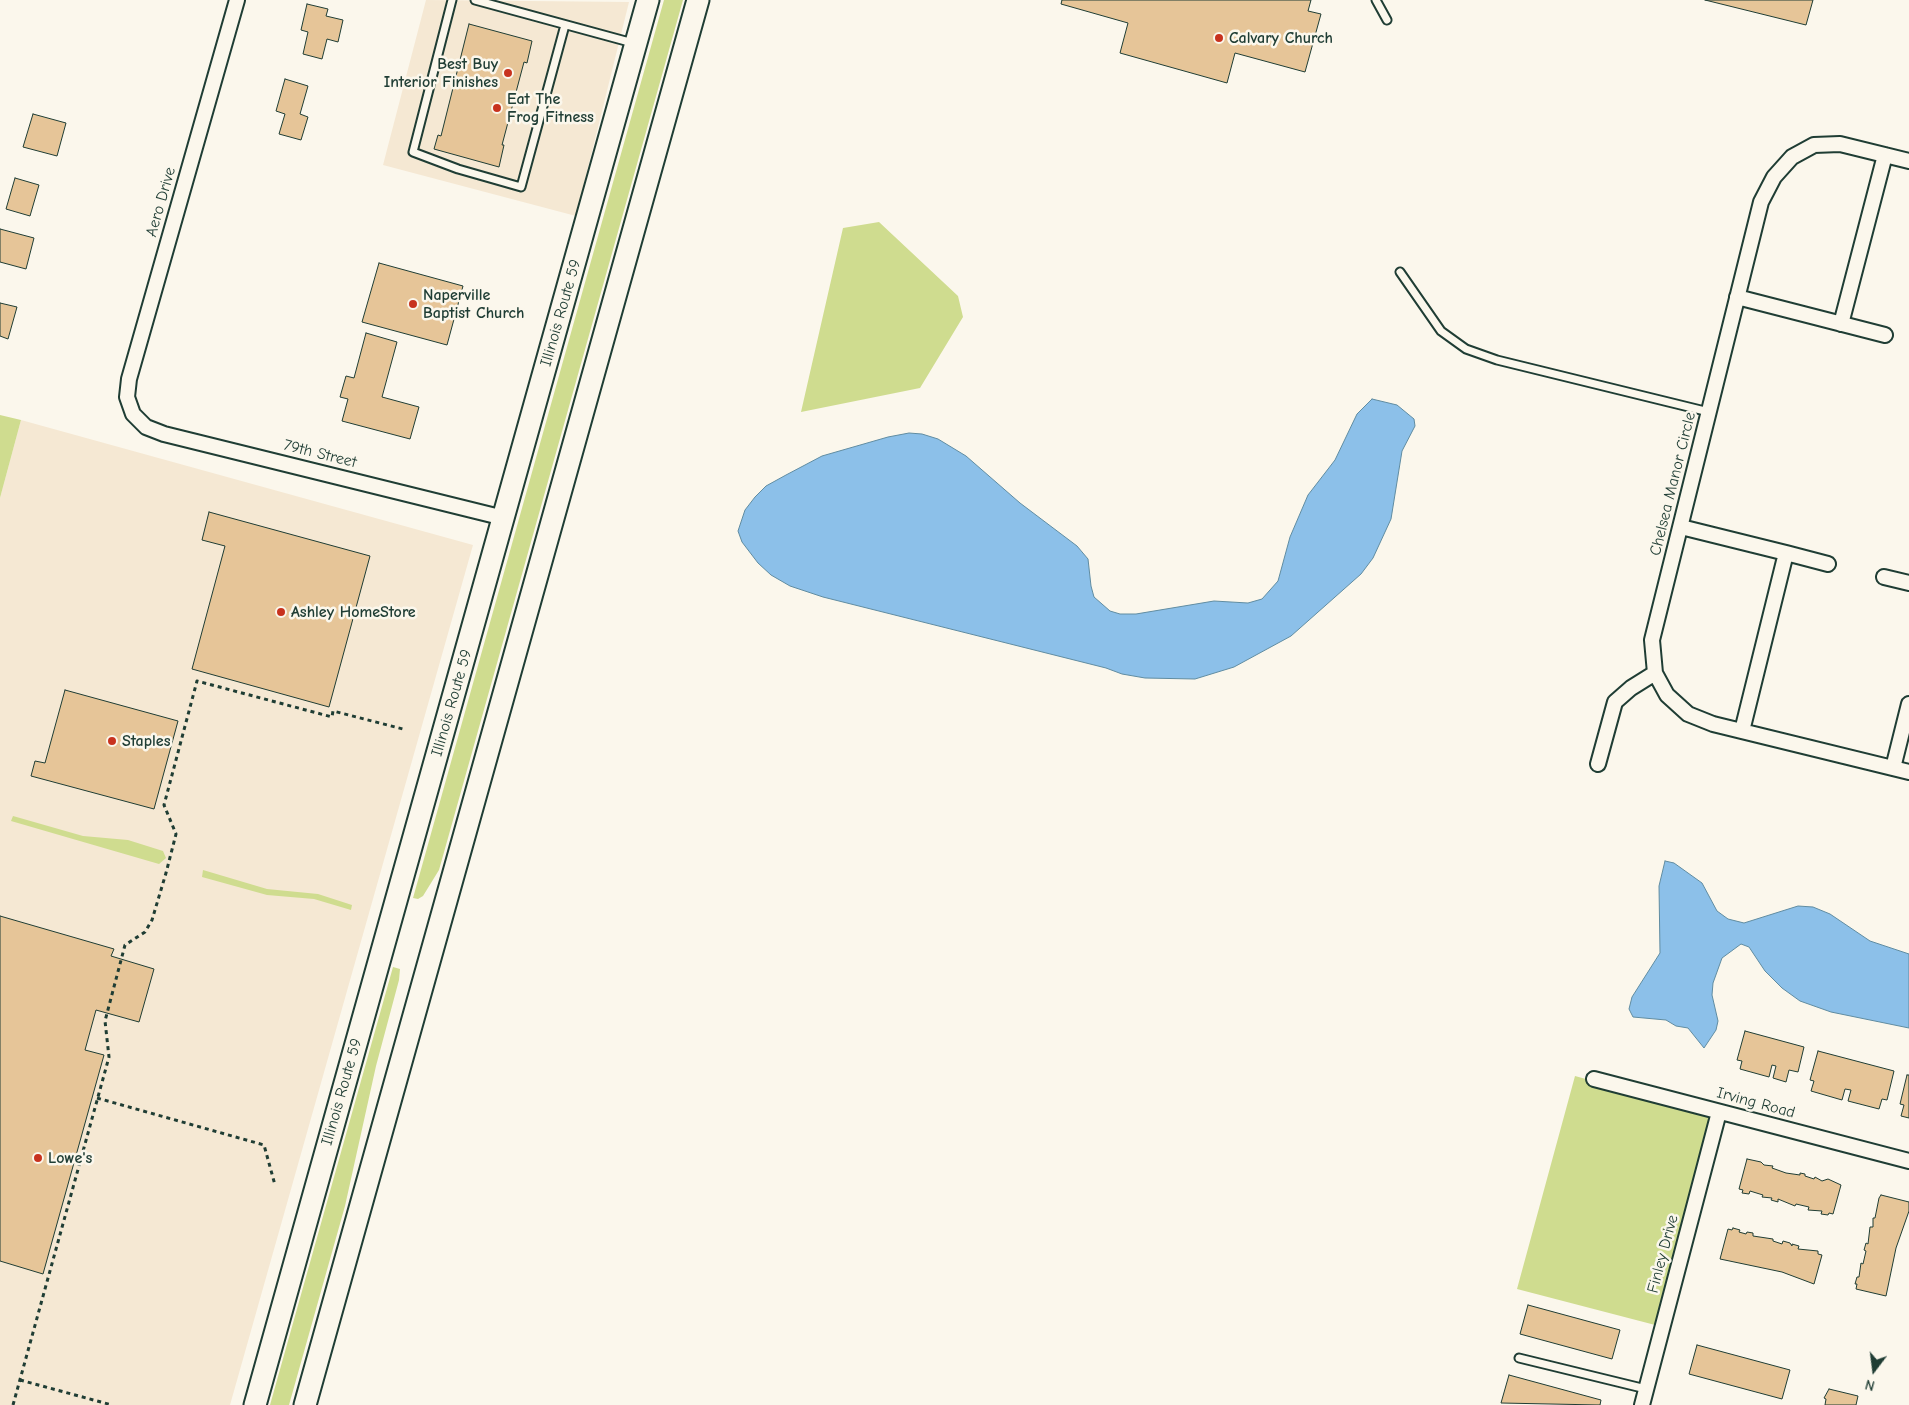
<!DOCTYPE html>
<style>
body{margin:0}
#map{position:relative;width:1909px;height:1405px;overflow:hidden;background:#fbf7ec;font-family:"Comic Neue",sans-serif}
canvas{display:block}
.north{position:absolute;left:1849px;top:1345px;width:50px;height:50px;-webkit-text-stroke:4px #fbf7ec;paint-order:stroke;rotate:195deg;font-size:14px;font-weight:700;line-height:20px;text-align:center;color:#1f3d34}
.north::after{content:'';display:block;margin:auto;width:18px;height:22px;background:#1f3d34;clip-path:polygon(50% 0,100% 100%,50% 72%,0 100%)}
</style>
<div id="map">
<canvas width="1909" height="1405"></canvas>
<div class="north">N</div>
</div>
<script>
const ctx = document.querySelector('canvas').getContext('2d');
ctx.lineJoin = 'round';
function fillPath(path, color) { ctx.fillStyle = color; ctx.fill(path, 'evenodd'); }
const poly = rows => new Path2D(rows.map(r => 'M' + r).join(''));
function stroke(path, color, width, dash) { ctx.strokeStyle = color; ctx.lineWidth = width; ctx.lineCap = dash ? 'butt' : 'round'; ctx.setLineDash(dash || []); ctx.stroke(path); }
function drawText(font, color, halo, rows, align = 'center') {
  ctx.font = font + ' "Comic Neue",sans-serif'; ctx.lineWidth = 5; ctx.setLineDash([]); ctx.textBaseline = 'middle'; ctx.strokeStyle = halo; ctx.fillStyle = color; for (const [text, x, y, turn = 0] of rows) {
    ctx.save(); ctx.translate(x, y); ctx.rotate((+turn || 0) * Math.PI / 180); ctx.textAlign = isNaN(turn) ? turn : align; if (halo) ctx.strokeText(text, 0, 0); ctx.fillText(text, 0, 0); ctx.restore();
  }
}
const built = poly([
 [426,0,629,2,576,216,383,165],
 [21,420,473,545,230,1405,0,1405,0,498]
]);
const green = poly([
 [664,0,683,0,439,870,423,896,418,899,413,898],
 [879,222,958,296,963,317,920,388,801,412,843,228],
 [0,415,21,420,0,498],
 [13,816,83,836,128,840,163,851,166,858,159,864,11,821],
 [203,870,267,889,318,894,352,905,351,910,314,899,267,895,202,877],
 [393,967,400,969,399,980,376,1066,345,1206,289,1405,270,1405],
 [1575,1076,1716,1115,1659,1326,1517,1289]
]);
const water = poly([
 [1372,399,1397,405,1414,419,1415,426,1402,451,1391,519,1373,558,1361,574,1291,636,1234,667,1195,679,1145,678,1122,674,1106,668,823,597,790,586,771,575,758,563,742,542,738,531,745,510,755,497,766,486,786,475,822,456,888,437,909,433,922,434,938,439,966,456,1020,503,1077,546,1088,559,1091,586,1094,597,1110,611,1120,614,1136,614,1214,601,1248,603,1262,599,1278,581,1290,537,1308,495,1335,460,1357,414,1372,399],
 [1665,861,1674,863,1702,883,1717,911,1728,919,1744,923,1798,906,1813,907,1830,914,1870,941,1909,954,1909,1028,1831,1012,1800,1001,1782,988,1765,971,1749,947,1741,944,1722,958,1713,983,1712,995,1718,1021,1716,1030,1704,1048,1688,1028,1676,1026,1666,1020,1633,1017,1629,1009,1632,997,1660,953,1659,886,1665,861]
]);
const building = poly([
 [1062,0,1311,0,1308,11,1321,14,1305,72,1235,53,1227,83,1120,53,1128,23,1061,4,1062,0],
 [1705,0,1813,0,1806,25,1705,0],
 [307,4,328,9,326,16,343,20,338,42,327,39,322,59,303,54,308,32,301,30,307,4],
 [469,24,532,41,527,63,524,62,502,145,504,145,499,167,434,149,438,135,441,136,469,24],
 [285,79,308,86,300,114,308,117,301,140,279,134,285,114,276,111,285,79],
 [33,114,66,123,57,156,23,147,33,114],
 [15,178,39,185,30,216,6,209,15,178],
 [0,229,34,238,26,269,0,262,0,229],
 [379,263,463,286,447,345,362,322,379,263],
 [0,303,17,307,8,339,0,336,0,303],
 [366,333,397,342,382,397,419,407,410,439,342,421,348,399,340,397,346,376,354,378,366,333],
 [209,512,370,556,329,707,192,669,225,546,202,540,209,512],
 [65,690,178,721,154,809,31,776,35,761,45,763,65,690],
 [0,916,114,949,111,956,154,969,139,1022,96,1010,85,1050,104,1055,43,1274,0,1261,0,916],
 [1745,1031,1804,1047,1798,1072,1789,1070,1786,1082,1773,1078,1776,1066,1772,1065,1769,1077,1740,1069,1742,1061,1737,1060,1745,1031],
 [1818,1051,1894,1071,1887,1100,1882,1099,1879,1109,1848,1101,1851,1090,1845,1089,1842,1100,1811,1091,1814,1081,1810,1080,1818,1051],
 [1907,1075,1909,1075,1909,1118,1901,1116,1904,1105,1900,1104,1907,1075],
 [1747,1159,1761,1162,1764,1165,1773,1166,1772,1168,1786,1173,1800,1175,1800,1173,1805,1174,1805,1176,1814,1179,1815,1177,1822,1181,1828,1179,1841,1185,1833,1214,1829,1213,1828,1215,1821,1214,1822,1211,1808,1210,1809,1207,1796,1204,1795,1206,1778,1199,1778,1202,1771,1200,1772,1198,1762,1197,1763,1195,1750,1191,1749,1194,1742,1193,1743,1190,1739,1189,1747,1159],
 [1881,1195,1909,1202,1909,1211,1896,1248,1886,1296,1856,1289,1857,1284,1855,1284,1857,1277,1859,1277,1861,1263,1863,1264,1866,1251,1864,1250,1866,1243,1868,1244,1870,1227,1873,1227,1873,1218,1875,1218,1879,1198,1881,1195],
 [1733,1228,1740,1230,1739,1232,1746,1234,1747,1232,1753,1233,1753,1236,1773,1239,1773,1241,1782,1244,1783,1241,1790,1243,1792,1246,1792,1244,1799,1246,1798,1249,1818,1251,1818,1254,1822,1255,1814,1284,1782,1272,1720,1259,1728,1229,1732,1230,1733,1228],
 [1528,1305,1620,1330,1612,1359,1520,1334,1528,1305],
 [1697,1345,1790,1370,1782,1399,1689,1374,1697,1345],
 [1509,1375,1601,1400,1600,1405,1501,1403,1509,1375],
 [1829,1389,1858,1396,1856,1405,1825,1405,1826,1399,1824,1398,1829,1389]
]);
const path = poly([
 [97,1098,264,1145,275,1185],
 [20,1380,112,1405],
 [13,1405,109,1057,105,1021,125,945,145,932,152,920,166,873,176,834,164,805,197,681,332,717,333,711,403,729]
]);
const service = poly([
 [452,0,413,152,458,169,521,187,565,25],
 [475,0,633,43],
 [1376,0,1387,20],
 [1400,272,1441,331,1466,349,1497,360,1709,412],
 [1519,1358,1646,1389]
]);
const minor = poly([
 [237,0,129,379,127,397,133,414,146,427,164,434,504,518],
 [1909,161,1840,144,1814,145,1792,157,1774,177,1761,202,1652,640,1655,673,1667,695,1688,714,1713,724,1909,772],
 [1737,297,1885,335],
 [1841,324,1885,155],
 [1681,527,1786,553],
 [1884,577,1909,583],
 [1742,731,1786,553,1828,564],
 [1598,764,1615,702,1631,688,1655,673],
 [1893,768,1909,704],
 [1594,1079,1909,1161],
 [1642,1405,1719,1112]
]);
const primary = poly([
 [255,1405,648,0],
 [305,1405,698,0]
]);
const markers = [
 [1219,38,5,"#c8321e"],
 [508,73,5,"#c8321e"],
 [497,108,5,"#c8321e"],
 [413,304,5,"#c8321e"],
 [281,612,5,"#c8321e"],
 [112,741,5,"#c8321e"],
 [38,1158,5,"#c8321e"]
];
const poiNames = [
 ["Calvary Church",1229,38],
 ["Best Buy",498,64,"right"],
 ["Interior Finishes",498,82,"right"],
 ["Eat The",507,99],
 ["Frog Fitness",507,117],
 ["Naperville",423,295],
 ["Baptist Church",423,313],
 ["Ashley HomeStore",291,612],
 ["Staples",122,741],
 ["Lowe's",48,1158]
];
const streetNames = [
 ["Aero Drive",161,202,-74],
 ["Illinois Route 59",561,313,-74],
 ["79th Street",320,454,14],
 ["Chelsea Manor Circle",1673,484,-76],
 ["Illinois Route 59",452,703,-74],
 ["Illinois Route 59",342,1092,-74],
 ["Irving Road",1756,1103,15],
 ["Finley Drive",1663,1254,-75]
];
fillPath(built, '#f5e8d3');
fillPath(green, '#cfdc8f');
fillPath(water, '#8cc0e9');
stroke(water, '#608ca1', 1);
fillPath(building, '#e6c598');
stroke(building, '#1f3d34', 1);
stroke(service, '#1f3d34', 11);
stroke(minor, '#1f3d34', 18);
stroke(primary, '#1f3d34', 25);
stroke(path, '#1f3d34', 3, [4, 4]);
stroke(service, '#fbf7ec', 7);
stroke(minor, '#fbf7ec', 14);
stroke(primary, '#fbf7ec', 21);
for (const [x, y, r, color] of markers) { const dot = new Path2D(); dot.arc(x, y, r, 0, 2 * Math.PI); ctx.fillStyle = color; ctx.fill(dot); stroke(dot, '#fbf7ec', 2); }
drawText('bold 16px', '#1f3d34', '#fbf7ec', poiNames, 'left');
drawText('16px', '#1f3d34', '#fbf7ec', streetNames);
</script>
